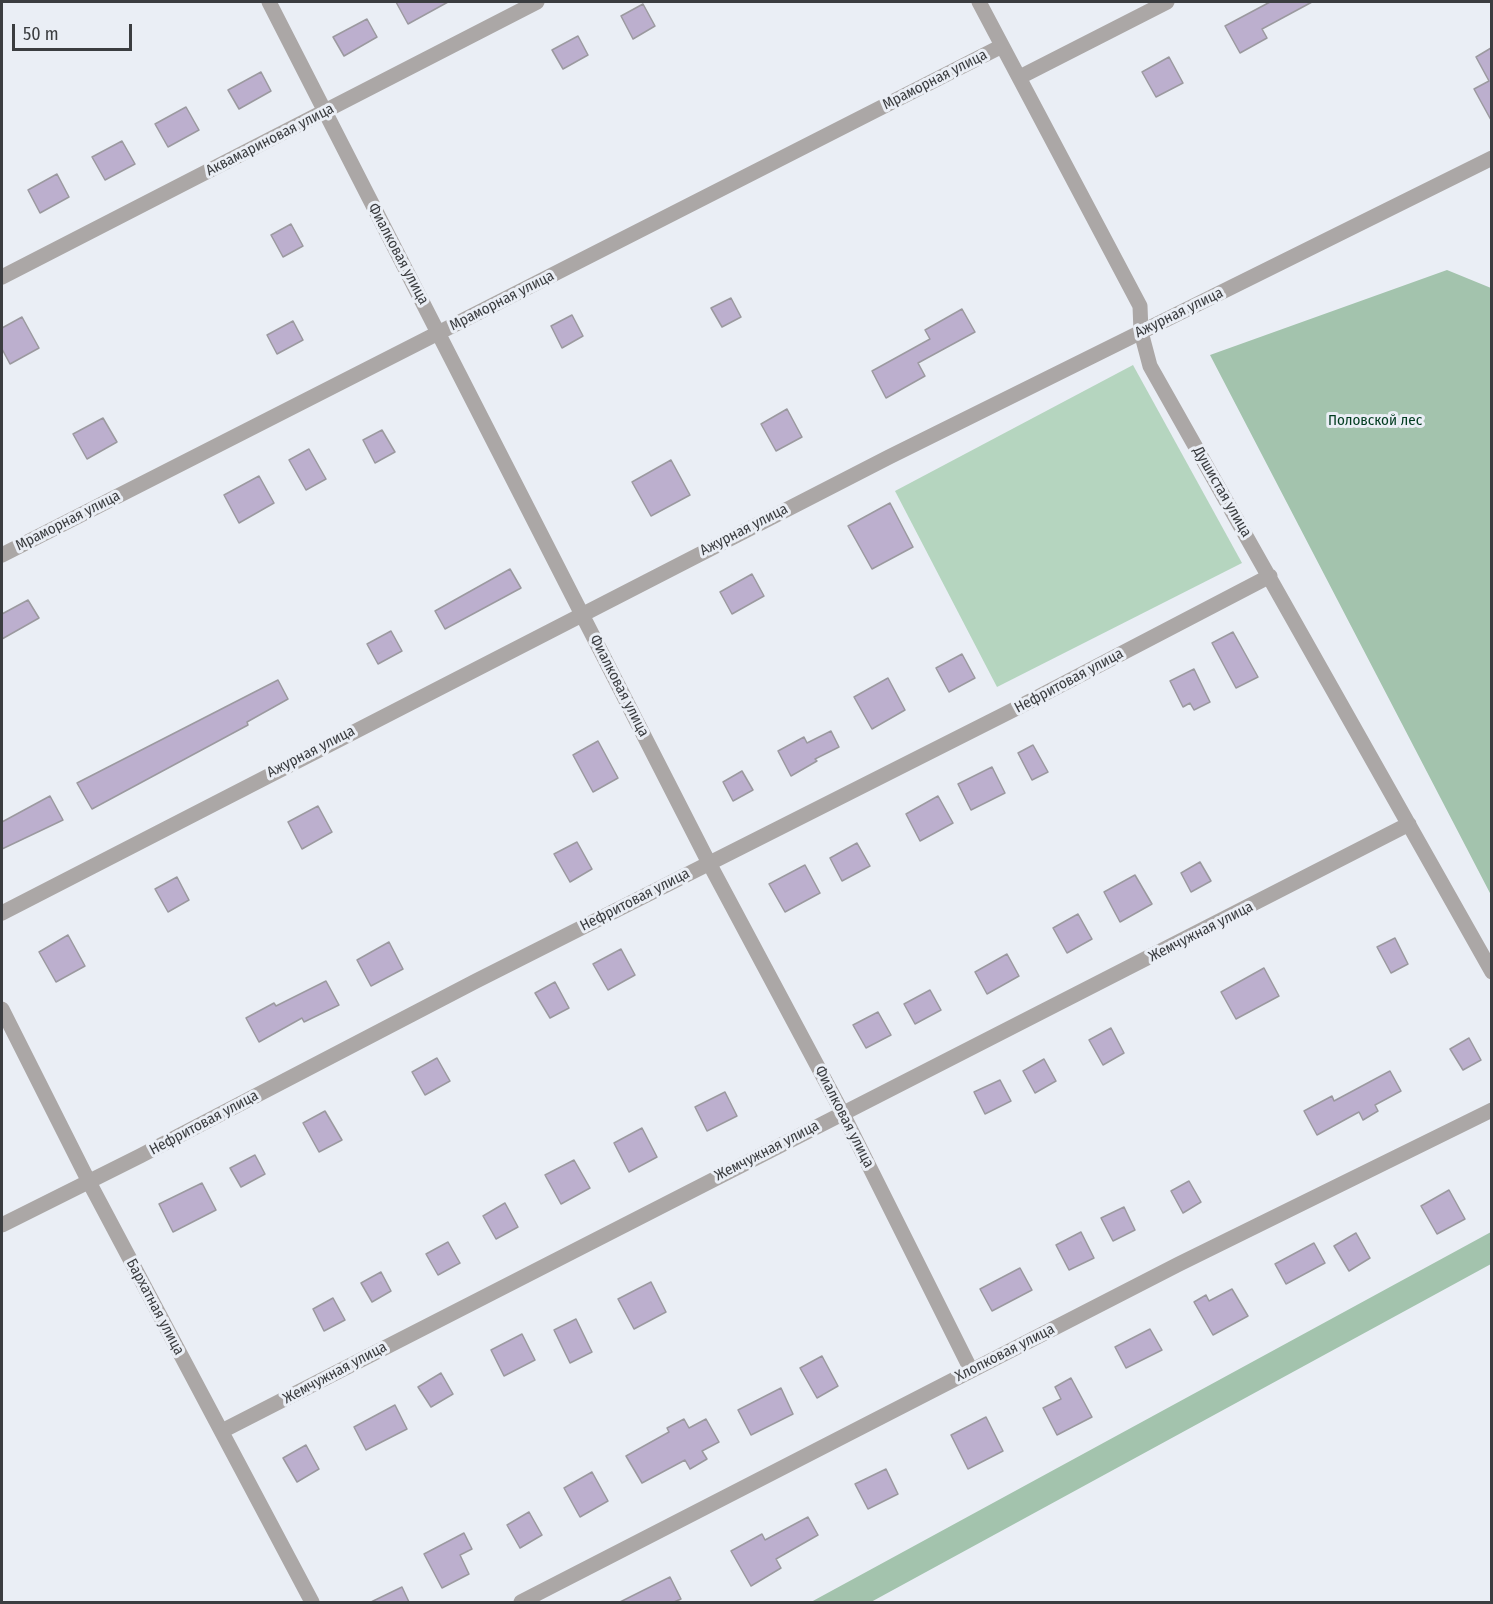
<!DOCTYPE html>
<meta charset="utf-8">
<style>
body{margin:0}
#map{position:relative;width:1493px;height:1604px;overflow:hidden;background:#eaeef5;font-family:"Fira Sans Condensed",sans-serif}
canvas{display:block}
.frame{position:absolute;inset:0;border:3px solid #3b3d40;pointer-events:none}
.scale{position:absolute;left:12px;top:24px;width:120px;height:27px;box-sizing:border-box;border:3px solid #3b3d40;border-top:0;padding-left:8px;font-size:18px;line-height:21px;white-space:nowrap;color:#3b3d40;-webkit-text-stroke:4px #eaeef5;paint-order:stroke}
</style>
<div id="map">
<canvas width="1493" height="1604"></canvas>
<div class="frame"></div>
<div class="scale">50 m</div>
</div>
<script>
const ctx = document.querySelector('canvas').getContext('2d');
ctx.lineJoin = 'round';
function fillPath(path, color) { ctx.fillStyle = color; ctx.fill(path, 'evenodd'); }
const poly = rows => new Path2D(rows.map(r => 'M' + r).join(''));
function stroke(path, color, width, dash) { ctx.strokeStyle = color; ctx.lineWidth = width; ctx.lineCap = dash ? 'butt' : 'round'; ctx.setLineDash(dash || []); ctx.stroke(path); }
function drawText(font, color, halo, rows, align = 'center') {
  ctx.font = font + ' "Fira Sans Condensed",sans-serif'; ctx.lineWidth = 6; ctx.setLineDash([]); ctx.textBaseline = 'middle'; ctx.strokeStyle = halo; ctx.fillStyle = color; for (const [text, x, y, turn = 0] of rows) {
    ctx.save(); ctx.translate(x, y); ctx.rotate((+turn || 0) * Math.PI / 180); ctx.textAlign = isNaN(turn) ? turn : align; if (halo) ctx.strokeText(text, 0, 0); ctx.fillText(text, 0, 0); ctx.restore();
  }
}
const green = poly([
 [1133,365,1242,563,997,687,895,491]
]);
const forest = poly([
 [1447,270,1491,288,1491,895,1210,355],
 [1491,1232,1491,1264,871,1602,811,1602]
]);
const building = poly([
 [396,2,448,2,408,24,396,2],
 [1270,2,1312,2,1262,29,1267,38,1240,53,1225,26,1270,2],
 [643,4,655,26,633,39,621,16,643,4],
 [367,19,377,37,344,56,333,37,367,19],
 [578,36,588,55,563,69,552,50,578,36],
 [1491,48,1491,120,1474,89,1489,81,1476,57,1491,48],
 [1169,57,1183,83,1156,97,1142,72,1169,57],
 [261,72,271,91,239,109,228,90,261,72],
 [186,107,199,130,168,147,155,124,186,107],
 [122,141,135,164,105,180,92,157,122,141],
 [57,174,69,197,40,213,28,190,57,174],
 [291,224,303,246,283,257,271,235,291,224],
 [731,298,741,317,722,327,711,308,731,298],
 [962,309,975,332,918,363,925,376,886,398,872,371,930,339,925,330,962,309],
 [572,315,583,336,562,348,551,326,572,315],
 [22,317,39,348,10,364,2,349,2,328,22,317],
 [293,321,303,340,277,354,267,335,293,321],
 [787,409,802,437,776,451,761,424,787,409],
 [103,418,117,442,87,459,73,434,103,418],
 [382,430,395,452,375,463,363,440,382,430],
 [309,449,326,479,306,490,289,460,309,449],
 [671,460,690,495,651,516,632,482,671,460],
 [259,476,274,503,239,523,224,495,259,476],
 [890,503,913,547,872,569,848,526,890,503],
 [510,569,521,588,445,629,435,611,510,569],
 [752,574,764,596,732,614,720,592,752,574],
 [28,600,39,618,2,639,2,614,28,600],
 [391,631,402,651,378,664,367,644,391,631],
 [1233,632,1258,677,1236,688,1212,643,1233,632],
 [962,654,975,678,949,692,936,668,962,654],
 [1194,669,1210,702,1194,710,1190,703,1183,707,1170,681,1194,669],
 [888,678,905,710,872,729,854,697,888,678],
 [278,680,288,699,247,722,248,725,92,809,77,783,278,680],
 [831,731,839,747,815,759,817,761,791,776,778,751,804,737,807,743,831,731],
 [598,741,618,778,593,792,573,755,598,741],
 [1033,745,1048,772,1032,780,1018,753,1033,745],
 [992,767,1005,793,971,810,958,784,992,767],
 [742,771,753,790,733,801,723,782,742,771],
 [50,796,63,820,2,849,2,822,50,796],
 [938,796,953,823,920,841,906,814,938,796],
 [318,806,332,832,302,849,288,822,318,806],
 [577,842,592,869,570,882,554,854,577,842],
 [857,843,870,866,842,881,830,858,857,843],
 [1200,862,1211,881,1191,892,1181,873,1200,862],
 [805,865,820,893,785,912,769,884,805,865],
 [1135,875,1152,904,1120,922,1104,892,1135,875],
 [177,877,189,900,168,912,155,889,177,877],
 [1078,914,1092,939,1067,953,1053,928,1078,914],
 [68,935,85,966,56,982,39,952,68,935],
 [1395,938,1408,964,1391,973,1377,947,1395,938],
 [389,942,403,969,371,986,357,960,389,942],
 [621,949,635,975,608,990,593,964,621,949],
 [1007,954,1019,976,987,994,975,972,1007,954],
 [1264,968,1279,996,1236,1019,1221,992,1264,968],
 [326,981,339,1005,304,1022,302,1018,259,1042,246,1018,274,1003,276,1006,326,981],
 [555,982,569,1008,550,1018,535,993,555,982],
 [930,990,941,1010,915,1024,904,1004,930,990],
 [878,1012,891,1035,866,1048,853,1025,878,1012],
 [1111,1028,1124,1053,1103,1065,1089,1040,1111,1028],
 [1469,1038,1481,1060,1463,1070,1450,1049,1469,1038],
 [437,1058,450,1081,425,1095,412,1072,437,1058],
 [1044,1059,1056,1081,1035,1093,1023,1071,1044,1059],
 [1390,1071,1401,1091,1375,1105,1378,1111,1363,1120,1359,1112,1317,1135,1304,1111,1332,1096,1334,1101,1390,1071],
 [1000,1080,1011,1101,985,1114,974,1092,1000,1080],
 [725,1092,737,1116,707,1131,695,1107,725,1092],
 [325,1111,342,1140,319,1152,303,1123,325,1111],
 [642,1128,657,1157,629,1172,614,1143,642,1128],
 [255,1155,265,1174,241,1187,230,1168,255,1155],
 [574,1160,590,1188,561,1204,545,1175,574,1160],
 [1189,1181,1201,1202,1183,1213,1171,1191,1189,1181],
 [202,1183,216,1210,173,1232,159,1204,202,1183],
 [1449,1190,1465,1219,1437,1234,1421,1206,1449,1190],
 [505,1203,518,1227,496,1239,483,1216,505,1203],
 [1124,1207,1135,1230,1113,1241,1101,1218,1124,1207],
 [1081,1232,1094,1258,1069,1270,1056,1245,1081,1232],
 [1356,1233,1370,1258,1349,1271,1334,1246,1356,1233],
 [448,1242,460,1263,438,1275,426,1254,448,1242],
 [1314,1243,1325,1263,1286,1284,1275,1264,1314,1243],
 [1020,1268,1032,1290,992,1311,980,1289,1020,1268],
 [381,1272,391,1291,372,1302,361,1283,381,1272],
 [651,1282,666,1312,634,1329,618,1299,651,1282],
 [1232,1289,1248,1316,1213,1335,1194,1302,1206,1295,1209,1301,1232,1289],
 [333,1298,345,1320,324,1331,313,1309,333,1298],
 [576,1319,592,1352,570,1363,554,1330,576,1319],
 [1150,1329,1162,1350,1126,1368,1115,1347,1150,1329],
 [522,1334,535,1360,504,1376,491,1350,522,1334],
 [822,1356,838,1386,817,1398,800,1368,822,1356],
 [441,1373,453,1394,431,1407,418,1387,441,1373],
 [1071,1378,1092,1417,1057,1435,1043,1408,1061,1399,1055,1387,1071,1378],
 [781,1388,793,1414,751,1435,738,1410,781,1388],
 [395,1405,407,1429,366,1450,354,1427,395,1405],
 [986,1417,1003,1451,968,1469,951,1435,986,1417],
 [684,1419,689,1428,706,1419,719,1442,702,1451,707,1459,690,1469,685,1460,642,1483,626,1456,669,1432,667,1428,684,1419],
 [306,1445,319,1469,297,1482,283,1458,306,1445],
 [886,1469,898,1494,868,1509,855,1484,886,1469],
 [592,1472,608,1501,580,1517,564,1488,592,1472],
 [529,1512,542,1535,520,1548,507,1525,529,1512],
 [808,1517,818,1535,776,1559,781,1568,751,1586,731,1551,762,1534,765,1540,808,1517],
 [464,1533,472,1549,460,1555,469,1574,442,1588,424,1554,464,1533],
 [670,1577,681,1599,674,1602,620,1602,670,1577],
 [402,1587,409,1602,371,1602,402,1587]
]);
const minor = poly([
 [269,2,709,863,842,1112,971,1370],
 [979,2,1140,306,1141,332,1150,366,1492,972],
 [1020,77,1167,2],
 [2,277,537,2],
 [2,555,1002,46],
 [2,913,889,457,1492,158],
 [2,1009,89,1182,312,1602],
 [2,1225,140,1156,476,981,1015,709,1270,576],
 [222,1431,1409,824],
 [521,1602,1179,1264,1492,1110]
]);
const streetNames = [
 ["Мраморная улица",935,80,-27],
 ["Аквамариновая улица",270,140,-27],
 ["Фиалковая улица",398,254,62],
 ["Мраморная улица",502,301,-27],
 ["Ажурная улица",1179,313,-26],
 ["Душистая улица",1222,492,60],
 ["Мраморная улица",68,521,-27],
 ["Ажурная улица",744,530,-27],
 ["Нефритовая улица",1069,681,-28],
 ["Фиалковая улица",619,686,63],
 ["Ажурная улица",311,752,-27],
 ["Нефритовая улица",635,900,-27],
 ["Жемчужная улица",1201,932,-27],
 ["Фиалковая улица",844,1117,63],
 ["Нефритовая улица",204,1123,-28],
 ["Жемчужная улица",767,1151,-27],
 ["Бархатная улица",155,1307,62],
 ["Хлопковая улица",1005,1353,-27],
 ["Жемчужная улица",335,1373,-28]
];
const parkNames = [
 ["Половской лес",1375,421]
];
fillPath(green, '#b5d5bf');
fillPath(forest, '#a3c3ad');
fillPath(building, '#bcafce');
stroke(building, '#9b999f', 1.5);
stroke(minor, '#aba7a6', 15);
drawText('15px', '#3b3d40', '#eaeef5', streetNames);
drawText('15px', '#023c20', '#eaeef5', parkNames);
</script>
